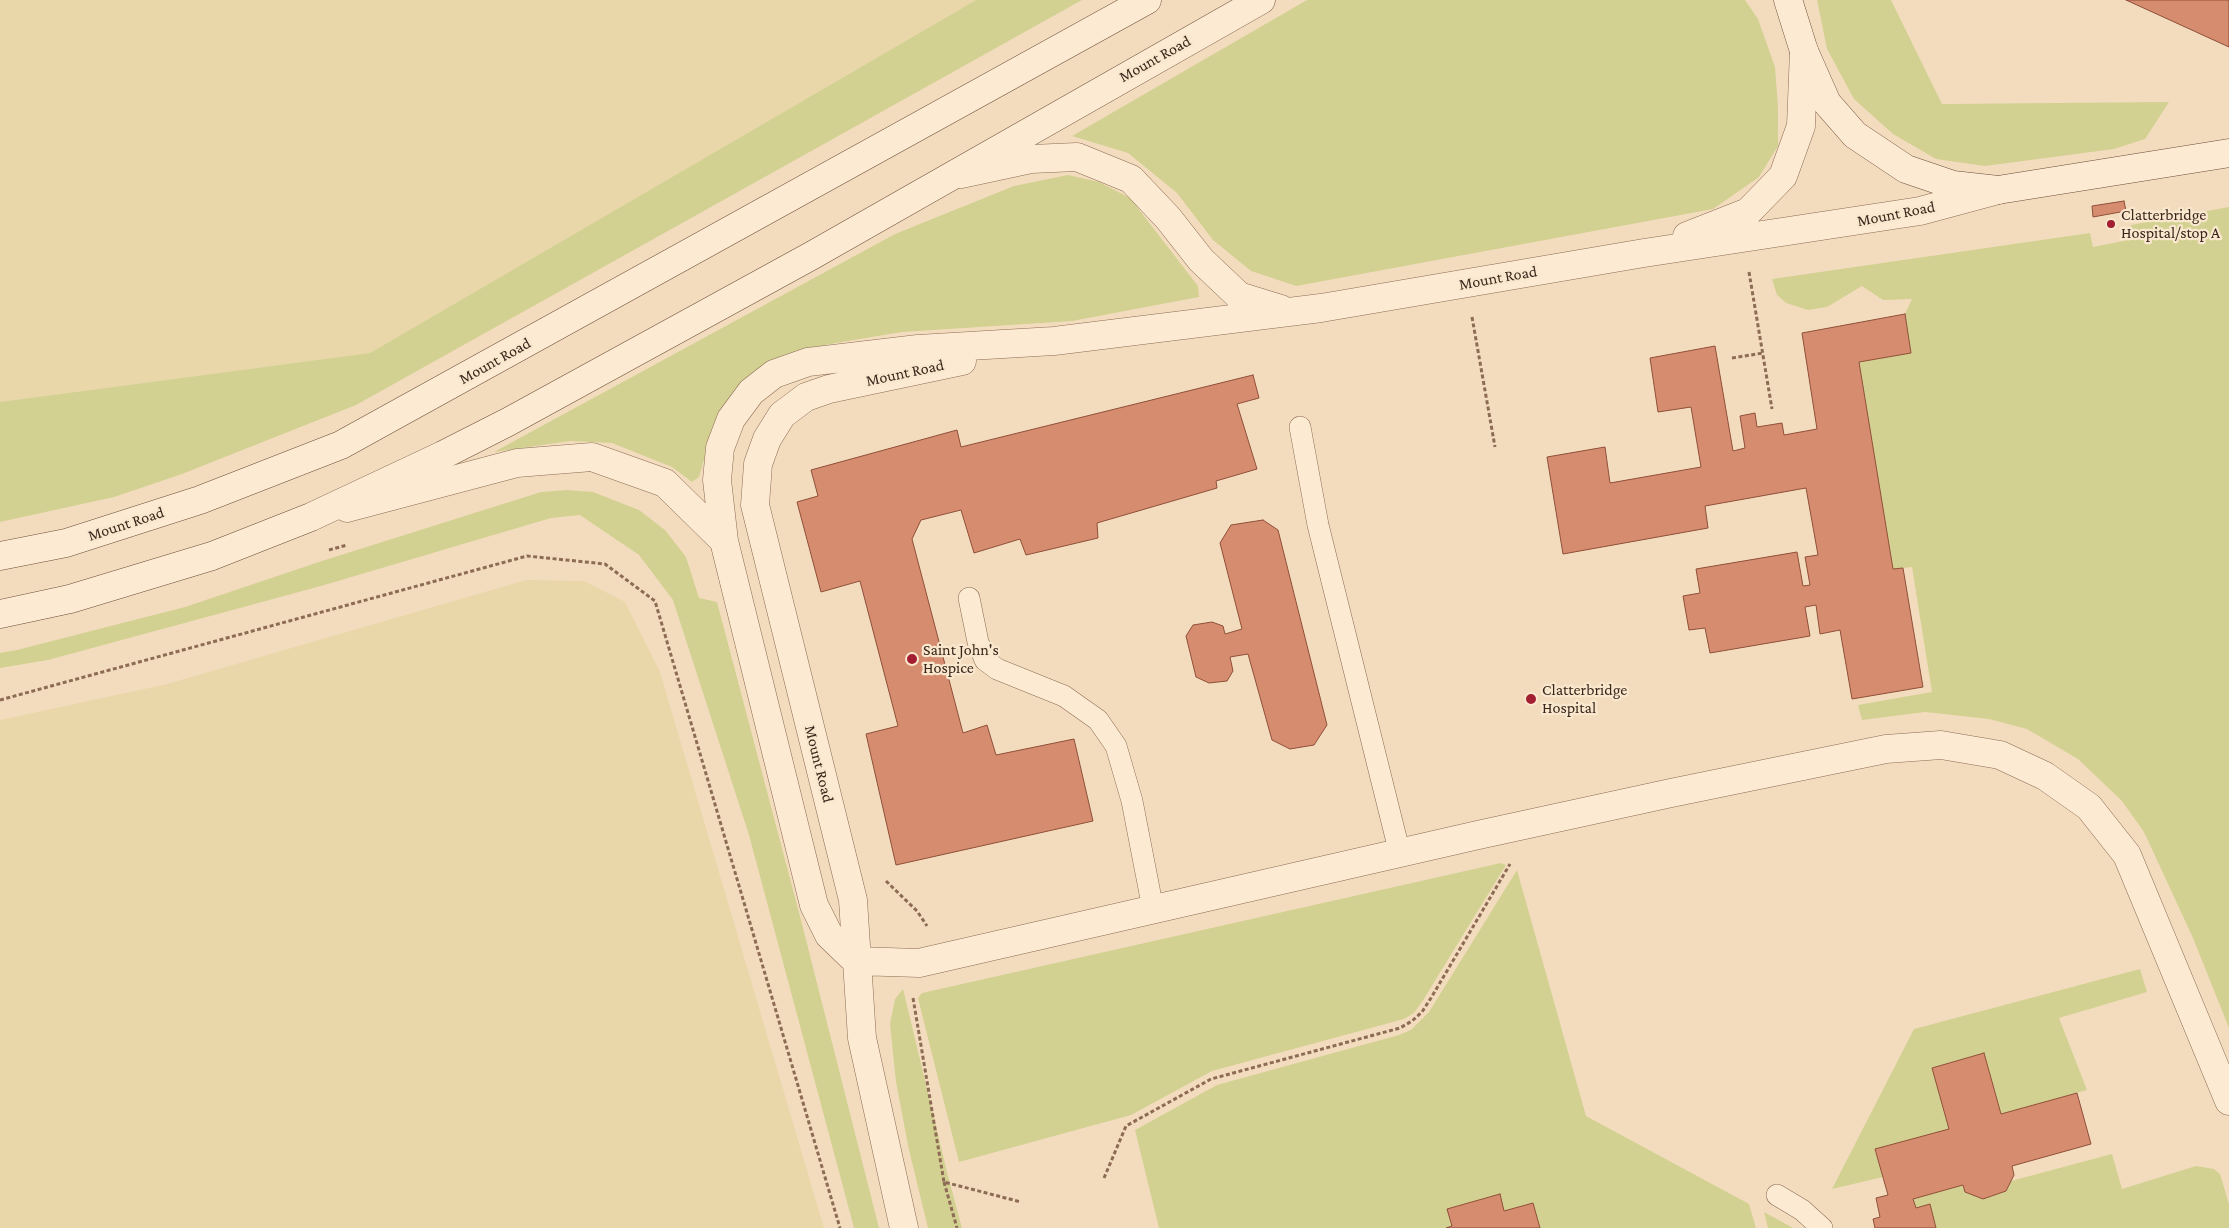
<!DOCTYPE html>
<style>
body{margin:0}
canvas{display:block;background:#f3dcbe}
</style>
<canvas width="2229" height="1228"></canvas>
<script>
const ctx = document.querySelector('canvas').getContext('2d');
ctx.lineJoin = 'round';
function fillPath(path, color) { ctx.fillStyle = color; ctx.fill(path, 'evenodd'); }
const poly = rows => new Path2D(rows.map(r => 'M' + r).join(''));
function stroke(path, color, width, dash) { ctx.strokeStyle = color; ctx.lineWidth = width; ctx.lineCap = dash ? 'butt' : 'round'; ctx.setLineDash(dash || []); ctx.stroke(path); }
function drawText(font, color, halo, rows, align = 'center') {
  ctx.font = font + ' "Crimson Pro",serif'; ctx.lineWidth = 4.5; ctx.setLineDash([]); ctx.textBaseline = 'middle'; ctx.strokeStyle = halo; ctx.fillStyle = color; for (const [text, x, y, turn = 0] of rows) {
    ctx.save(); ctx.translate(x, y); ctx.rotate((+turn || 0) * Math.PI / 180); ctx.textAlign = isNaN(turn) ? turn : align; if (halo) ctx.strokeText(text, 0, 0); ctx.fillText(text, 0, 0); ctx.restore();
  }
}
const farmland = poly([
 [0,0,976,0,370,353,0,402],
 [526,580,584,581,625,602,660,672,824,1228,0,1228,0,720,167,684]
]);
const green = poly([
 [976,0,1082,0,356,405,182,474,114,497,0,522,0,402,370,353],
 [1307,0,1745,0,1758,19,1775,67,1778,108,1778,146,1759,177,1713,209,1296,286,1251,271,1213,240,1177,193,1128,153,1072,136],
 [1817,0,1891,0,1942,104,2169,102,2145,139,2114,149,1985,166,1936,159,1893,134,1854,99,1827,49],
 [1068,175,1099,182,1130,198,1198,286,1199,297,1072,321,902,332,830,344,784,355,744,382,708,446,699,477,692,482,672,467,612,443,570,441,494,452,895,234,1014,186],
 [2229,207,2229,1028,2193,938,2144,832,2122,801,2078,759,2027,729,1989,719,1925,712,1862,720,1858,705,1932,692,1912,567,1893,569,1859,362,1911,353,1905,314,1912,299,1883,300,1862,286,1827,307,1808,310,1786,303,1777,295,1772,279,2090,233,2093,247,2133,239,2131,225],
 [567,490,593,492,639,510,665,530,686,557,699,598,717,602,802,924,879,1228,854,1228,749,835,673,600,639,555,580,515,551,518,321,586,48,660,0,668,0,653,17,650,185,607,322,561,541,492],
 [1501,863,1506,865,1422,1002,1414,1013,1404,1019,1212,1071,1131,1115,959,1162,918,998,922,993],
 [1517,870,1586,1116,1749,1204,1756,1228,1540,1228,1533,1203,1504,1211,1500,1195,1448,1209,1452,1226,1446,1228,1159,1228,1135,1130,1217,1085,1399,1035,1411,1030,1429,1012],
 [2140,969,2147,992,2059,1018,2087,1090,2001,1114,1984,1053,1933,1068,1949,1129,1875,1150,1883,1177,1832,1189,1914,1029],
 [903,989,948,1176,962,1228,928,1228,909,1150,896,1082,890,1024,895,999],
 [2112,1154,2122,1189,2196,1166,2214,1169,2220,1174,2229,1204,2229,1228,1936,1228,1930,1205,1916,1208,1913,1199,1963,1185,1966,1192,1983,1199,2006,1191,2011,1181],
 [1764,1212,1793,1228,1768,1228]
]);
const building = poly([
 [2126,0,2229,0,2229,47,2126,0],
 [2124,201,2126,211,2093,217,2092,206,2124,201],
 [1905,314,1911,353,1859,362,1893,569,1903,568,1923,687,1852,699,1840,630,1820,634,1816,605,1805,607,1810,636,1710,653,1705,628,1689,630,1683,596,1700,593,1696,569,1797,552,1803,586,1810,585,1805,557,1818,555,1806,488,1705,506,1708,528,1563,554,1547,457,1605,447,1610,483,1701,467,1691,407,1658,412,1650,358,1715,346,1733,451,1745,448,1740,416,1755,413,1757,427,1782,423,1784,435,1817,429,1802,333,1905,314],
 [1253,375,1259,398,1237,404,1257,469,1216,481,1217,488,1097,523,1098,538,1026,555,1020,539,974,553,961,510,921,520,912,539,963,733,987,725,996,755,1074,739,1093,821,896,865,866,734,898,726,860,581,821,592,797,502,818,496,811,470,957,430,961,447,1253,375],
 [1263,520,1278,530,1327,725,1314,745,1290,749,1272,740,1248,654,1230,657,1233,671,1227,681,1209,683,1196,677,1186,636,1193,625,1212,622,1223,626,1225,634,1242,629,1220,543,1231,525,1263,520],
 [1984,1053,2001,1114,2077,1093,2091,1144,2012,1166,2014,1175,2006,1191,1983,1199,1965,1192,1963,1185,1913,1199,1916,1208,1930,1204,1936,1228,1875,1228,1873,1219,1880,1217,1876,1198,1888,1195,1875,1149,1949,1129,1932,1068,1984,1053],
 [1500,1194,1504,1211,1533,1203,1540,1228,1446,1228,1452,1226,1447,1209,1500,1194]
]);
const path = poly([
 [1749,272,1772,409],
 [1472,317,1495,447],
 [1732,358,1763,353],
 [329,550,347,545],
 [0,700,527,556,605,564,655,601,840,1228],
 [886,881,917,911,927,926],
 [913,998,944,1182,1021,1202],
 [1104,1178,1126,1126,1211,1079,1400,1028,1412,1021,1422,1012,1431,998,1510,864],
 [944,1182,957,1228]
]);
const service = poly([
 [1300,427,1318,525,1400,854],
 [969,598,978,642,985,660,997,669,1064,696,1098,720,1116,746,1132,801,1153,909],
 [1777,1195,1802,1210,1822,1228]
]);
const minor = poly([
 [961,174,1031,159,1077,157,1131,179,1168,218,1201,260,1239,296,1281,309],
 [1687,236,1748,212,1783,176,1801,126,1804,51],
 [347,508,517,463,592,457,665,483,724,541],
 [856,961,829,935,814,905,724,541,717,480,720,448,731,419,751,392,774,374,808,362,918,349,1054,341,1321,308,1644,253,1920,211,1998,190],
 [856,961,919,963,1478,835,1671,793,1886,749,1941,745,2000,755,2045,776,2089,807,2127,855,2229,1101],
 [904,1228,862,1038,853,900,755,505,758,464,767,439,782,415,806,397,829,389,962,361]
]);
const secondary = poly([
 [1788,0,1804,51,1827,103,1855,135,1906,169,1953,185,1998,190,2229,153],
 [0,556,66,543,200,500,341,445,1147,0],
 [0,614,70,599,212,556,311,517,443,455,508,422,811,256,1261,0]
]);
const markers = [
 [2111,224,5,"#a21e30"],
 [912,659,6,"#a21e30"],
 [1531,699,6,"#a21e30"]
];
const streetNames = [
 ["Mount Road",1155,59,-29],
 ["Mount Road",1896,214,-11],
 ["Mount Road",1498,278,-10],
 ["Mount Road",495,361,-29],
 ["Mount Road",905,373,-12],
 ["Mount Road",126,524,-18],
 ["Mount Road",819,764,76]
];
const poiNames = [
 ["Clatterbridge",2121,215],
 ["Hospital/stop A",2121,233],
 ["Saint John's",923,650],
 ["Hospice",923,668],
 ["Clatterbridge",1542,690],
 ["Hospital",1542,708]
];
fillPath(farmland, '#e9d7aa');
fillPath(green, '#d2d191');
fillPath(building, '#d58c6f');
stroke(building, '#8f4f38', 1);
stroke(service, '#8d6b54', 22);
stroke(minor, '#8d6b54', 29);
stroke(secondary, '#6e4c38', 29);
stroke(path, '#8d6b54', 3, [4, 2.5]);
stroke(service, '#fcead2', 21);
stroke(minor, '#fcead2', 28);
stroke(secondary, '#fcead2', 28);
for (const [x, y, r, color] of markers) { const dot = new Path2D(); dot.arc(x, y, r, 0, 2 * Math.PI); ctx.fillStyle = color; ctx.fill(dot); stroke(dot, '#f9e7ce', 2); }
drawText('16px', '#3a261b', '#f9e7ce', streetNames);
drawText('16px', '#3a261b', '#f9e7ce', poiNames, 'left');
</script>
